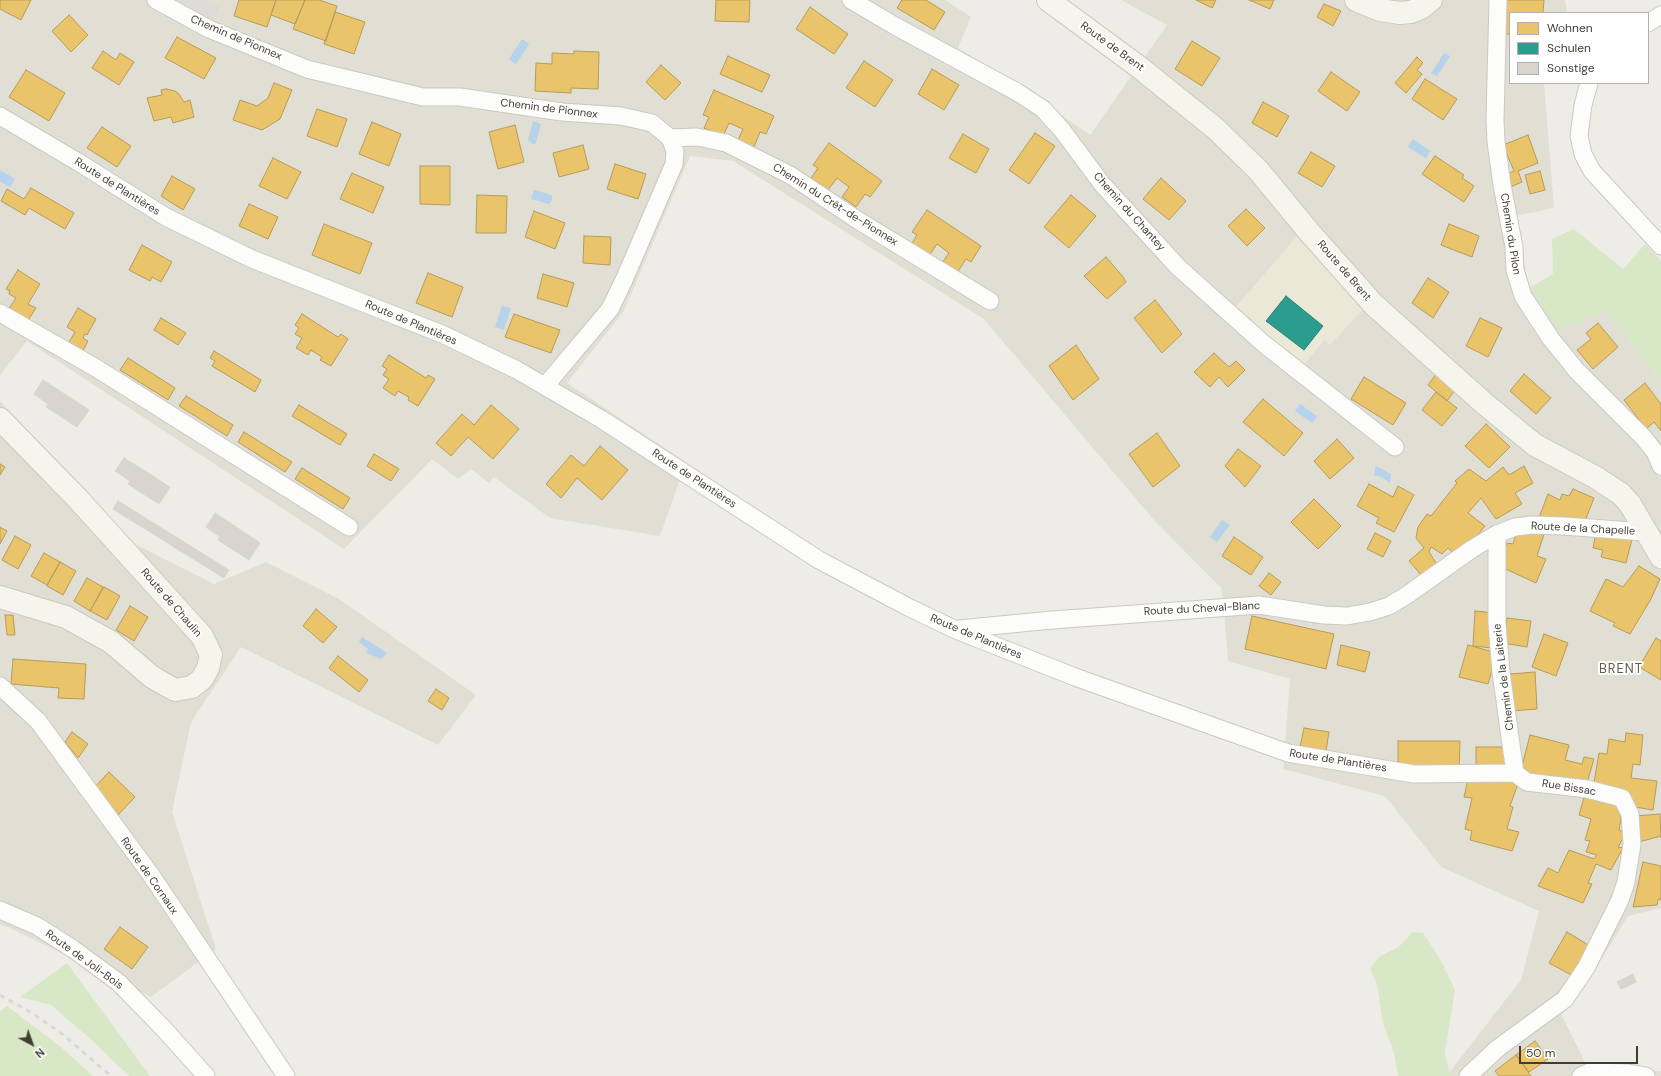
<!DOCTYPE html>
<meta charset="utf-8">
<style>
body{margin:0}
#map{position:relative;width:1661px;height:1076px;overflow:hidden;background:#eeece6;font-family:"DM Sans",sans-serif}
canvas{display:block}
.legend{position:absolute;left:1509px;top:12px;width:140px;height:72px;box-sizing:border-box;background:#fff;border:1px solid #b3b1ad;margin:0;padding:5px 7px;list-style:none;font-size:12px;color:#423d33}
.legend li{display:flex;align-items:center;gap:8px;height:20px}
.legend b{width:20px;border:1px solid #b3b1ad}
.north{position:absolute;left:12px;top:1024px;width:40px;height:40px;-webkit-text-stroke:3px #fff;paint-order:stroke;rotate:139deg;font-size:11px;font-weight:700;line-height:16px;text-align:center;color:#423d33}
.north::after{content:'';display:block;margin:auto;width:14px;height:18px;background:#423d33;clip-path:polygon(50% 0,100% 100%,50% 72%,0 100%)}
.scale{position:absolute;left:1519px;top:1046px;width:119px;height:18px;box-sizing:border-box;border:2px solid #423d33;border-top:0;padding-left:5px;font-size:12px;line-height:14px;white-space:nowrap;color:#423d33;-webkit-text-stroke:3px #fff;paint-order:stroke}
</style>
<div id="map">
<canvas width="1661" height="1076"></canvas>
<ul class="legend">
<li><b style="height:11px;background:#e9c46a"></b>Wohnen</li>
<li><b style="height:11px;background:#2a9d8f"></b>Schulen</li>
<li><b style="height:11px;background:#d7d5ce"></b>Sonstige</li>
</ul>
<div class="north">N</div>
<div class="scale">50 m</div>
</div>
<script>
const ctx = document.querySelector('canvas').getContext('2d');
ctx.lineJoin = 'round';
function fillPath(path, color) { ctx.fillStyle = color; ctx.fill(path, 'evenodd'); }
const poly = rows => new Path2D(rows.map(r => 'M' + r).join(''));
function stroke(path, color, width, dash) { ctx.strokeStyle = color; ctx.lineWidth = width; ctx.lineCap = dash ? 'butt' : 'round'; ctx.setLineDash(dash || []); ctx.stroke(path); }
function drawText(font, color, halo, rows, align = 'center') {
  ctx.font = font + ' "DM Sans",sans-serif'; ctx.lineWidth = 4; ctx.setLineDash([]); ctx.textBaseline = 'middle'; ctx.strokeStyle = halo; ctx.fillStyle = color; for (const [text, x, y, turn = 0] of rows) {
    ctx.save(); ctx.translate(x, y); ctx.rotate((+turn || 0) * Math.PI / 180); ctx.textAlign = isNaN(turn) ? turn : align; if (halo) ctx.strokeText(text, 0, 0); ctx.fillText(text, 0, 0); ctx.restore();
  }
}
const residential = poly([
 [0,0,945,0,971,17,958,48,1015,82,1090,135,1167,25,1121,0,1565,0,1567,13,1510,13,1510,83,1544,83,1554,208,1515,216,1529,288,1607,311,1661,382,1661,908,1628,916,1581,992,1561,1014,1588,1068,1661,1071,1661,1076,1450,1076,1448,1074,1521,980,1539,911,1441,867,1385,796,1283,769,1290,679,1228,661,1222,589,1153,519,984,319,733,161,690,156,624,311,567,383,686,462,660,536,550,518,494,477,489,483,471,469,458,479,432,459,344,549,27,341,0,375],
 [0,401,135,544,214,584,266,562,339,599,476,695,438,745,241,647,191,722,172,812,216,949,151,997,6,926,0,925]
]);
const education = poly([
 [1298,235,1365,307,1330,345,1324,340,1302,368,1234,309]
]);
const green = poly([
 [1574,229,1623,269,1645,244,1661,261,1661,382,1607,311,1559,330,1529,288,1553,274,1552,239],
 [1412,932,1423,933,1440,959,1455,990,1445,1053,1450,1076,1398,1076,1394,1053,1383,1023,1377,985,1370,968,1380,956,1399,947],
 [67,963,150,1076,129,1076,96,1044,51,1005,20,997],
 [7,1006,61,1047,93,1076,0,1076,0,1011]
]);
const parking = poly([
 [156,0,206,0,220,7,209,29]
]);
const water = poly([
 [522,39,529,44,516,64,509,59],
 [1444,53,1450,56,1437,76,1431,73],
 [533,121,541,124,536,143,533,144,528,140],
 [1413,139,1429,150,1430,151,1426,158,1408,147],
 [0,170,15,179,10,187,0,182],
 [534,190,552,195,552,200,549,204,531,199],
 [502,306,511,308,504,330,495,327],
 [1300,404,1317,416,1312,423,1295,411],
 [1376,466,1391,474,1390,483,1383,478,1374,475],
 [1222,520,1230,525,1217,542,1210,537],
 [362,637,387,653,381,659,366,653,368,649,359,642]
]);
const homes = poly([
 [0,0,31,0,21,20,0,9,0,0],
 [239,0,276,0,267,27,234,16,239,0],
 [276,0,305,0,295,24,271,15,276,0],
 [305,0,319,0,337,6,326,41,293,29,305,0],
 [716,0,750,0,749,22,715,21,716,0],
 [902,0,926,0,945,12,934,30,897,8,902,0],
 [1196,0,1216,0,1212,8,1196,0],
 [1249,0,1274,0,1270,9,1249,0],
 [1506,0,1544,0,1543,13,1510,13,1510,34,1505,34,1506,0],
 [1324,4,1341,11,1333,26,1317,17,1324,4],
 [810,7,848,34,834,54,796,29,810,7],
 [335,12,365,22,354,54,324,44,335,12],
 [69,15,88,35,71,52,52,31,69,15],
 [177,37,216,58,204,79,165,58,177,37],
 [1192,41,1220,58,1202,86,1175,69,1192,41],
 [103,51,116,60,120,53,134,62,119,85,92,68,103,51],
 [574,51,599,52,598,89,571,88,571,93,535,91,536,63,552,64,552,53,574,54,574,51],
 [728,56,770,75,762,92,720,74,728,56],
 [1417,57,1423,63,1417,70,1422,74,1406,93,1395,83,1417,57],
 [864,61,893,80,875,107,846,88,864,61],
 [661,65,681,83,665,100,646,82,661,65],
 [932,69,959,85,944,110,918,94,932,69],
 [26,70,65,93,49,121,9,97,26,70],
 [1331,72,1360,92,1347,111,1318,91,1331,72],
 [1425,79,1457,99,1443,120,1412,99,1425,79],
 [274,83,292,90,280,119,262,130,233,120,240,100,257,106,268,98,274,83],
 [166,89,175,91,179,94,184,102,190,100,194,117,173,123,171,117,154,121,147,98,162,95,161,90,166,89],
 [714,90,774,116,766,134,760,132,754,147,738,140,743,129,729,123,723,136,704,128,709,117,703,115,714,90],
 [1263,102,1289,116,1277,137,1252,123,1263,102],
 [317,109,347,119,337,147,307,136,317,109],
 [372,122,401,134,389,166,359,154,372,122],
 [515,125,524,162,498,169,489,132,515,125],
 [102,127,131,146,117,167,87,148,102,127],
 [1035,133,1055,146,1029,184,1009,170,1035,133],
 [963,134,989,149,976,173,949,158,963,134],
 [1528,135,1538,163,1518,171,1522,182,1508,188,1504,175,1514,171,1503,145,1528,135],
 [829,143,882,181,870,197,865,194,856,207,842,197,849,187,837,178,828,190,811,178,818,168,813,165,829,143],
 [583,145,589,169,559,177,553,153,583,145],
 [1311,152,1335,166,1322,187,1298,173,1311,152],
 [1435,156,1464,175,1462,178,1474,186,1464,202,1422,174,1435,156],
 [273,158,301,172,287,199,259,186,273,158],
 [615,164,646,174,638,199,607,189,615,164],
 [420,166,450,166,450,205,420,204,420,166],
 [1540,171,1545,190,1530,194,1525,175,1540,171],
 [352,173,384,187,373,213,340,199,352,173],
 [172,176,195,189,183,210,161,196,172,176],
 [1161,178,1186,201,1169,220,1143,199,1161,178],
 [31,188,74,213,65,229,29,208,25,215,1,201,7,189,24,199,31,188],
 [477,195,507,196,506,233,476,233,477,195],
 [1071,195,1096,216,1069,248,1044,227,1071,195],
 [249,204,278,217,268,239,239,226,249,204],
 [1246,209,1265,228,1247,246,1228,226,1246,209],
 [927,210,981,246,971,262,966,259,957,273,942,263,949,253,937,244,928,257,911,245,917,235,912,232,927,210],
 [534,211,565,223,555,249,525,237,534,211],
 [324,224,372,243,360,274,312,255,324,224],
 [1449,224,1479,236,1472,257,1441,245,1449,224],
 [584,236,611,237,610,265,583,263,584,236],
 [142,245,172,262,161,282,152,277,150,281,129,270,142,245],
 [1106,257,1123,277,1126,282,1107,299,1084,276,1106,257],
 [18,270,40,284,28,304,36,308,27,322,8,310,16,298,9,294,10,291,6,289,18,270],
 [428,273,463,287,452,317,416,303,428,273],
 [543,274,574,283,567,307,537,298,543,274],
 [1428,278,1449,292,1433,318,1412,303,1428,278],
 [1155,300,1182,334,1162,353,1134,318,1155,300],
 [78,308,96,319,87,335,85,334,83,338,88,341,82,352,68,344,75,332,67,327,78,308],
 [302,314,338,337,341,334,348,339,331,366,320,360,322,357,311,350,308,355,296,348,302,338,295,334,299,328,295,325,302,314],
 [514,314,560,330,551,353,505,337,514,314],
 [161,318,186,333,178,345,154,330,161,318],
 [1480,318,1502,328,1488,357,1466,346,1480,318],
 [1598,323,1618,347,1593,369,1577,350,1591,339,1586,333,1598,323],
 [1076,345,1099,379,1073,400,1049,366,1076,345],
 [214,351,261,380,255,392,212,366,215,361,210,358,214,351],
 [1214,353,1229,367,1236,361,1245,370,1228,387,1219,377,1210,387,1194,372,1214,353],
 [389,355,426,378,428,375,435,379,418,406,408,400,409,397,398,391,395,396,383,388,389,379,383,375,387,369,382,366,389,355],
 [128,358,175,388,168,400,120,370,128,358],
 [1436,374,1456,389,1447,401,1428,385,1436,374],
 [1524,374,1551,398,1536,414,1510,391,1524,374],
 [1364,377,1406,403,1393,425,1351,399,1364,377],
 [1645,383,1661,404,1661,431,1654,422,1646,429,1624,400,1645,383],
 [1436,392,1457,408,1442,426,1422,410,1436,392],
 [186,396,233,425,227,436,179,406,186,396],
 [1263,399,1303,433,1284,456,1243,422,1263,399],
 [299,405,347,434,340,445,292,416,299,405],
 [491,405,519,429,493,459,468,437,451,456,436,443,462,414,474,425,491,405],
 [1486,424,1510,447,1489,468,1465,446,1486,424],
 [244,432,292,462,285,472,238,442,244,432],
 [1157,433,1180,466,1153,487,1129,454,1157,433],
 [1337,439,1354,458,1330,479,1314,461,1337,439],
 [600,446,628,470,602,500,577,478,561,498,546,484,571,455,584,466,600,446],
 [1238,449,1261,466,1245,487,1225,466,1238,449],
 [374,454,399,469,391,481,367,466,374,454],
 [0,464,5,467,0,475,0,464],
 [1524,466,1533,483,1515,493,1522,504,1496,519,1481,498,1468,513,1485,526,1471,543,1456,556,1448,548,1442,554,1431,547,1429,552,1438,566,1423,577,1409,561,1424,548,1416,538,1418,527,1427,514,1431,516,1457,483,1455,481,1469,469,1486,481,1503,467,1509,475,1524,466],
 [302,468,350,498,343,509,295,479,302,468],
 [1369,484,1393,497,1398,486,1414,495,1394,532,1376,523,1379,518,1357,506,1369,484],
 [1573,489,1594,498,1585,521,1579,518,1576,524,1538,520,1548,494,1560,500,1562,494,1569,496,1573,489],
 [1314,499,1341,526,1318,549,1291,522,1314,499],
 [0,527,7,531,0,544,0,527],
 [1517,530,1545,531,1537,556,1546,559,1536,583,1499,566,1507,543,1513,544,1517,530],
 [1596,532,1632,539,1626,563,1601,557,1603,550,1593,548,1596,532],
 [1375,533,1391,541,1383,557,1367,549,1375,533],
 [15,536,31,545,18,569,2,560,15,536],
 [1234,537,1263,557,1251,575,1222,556,1234,537],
 [44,553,60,562,47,585,31,576,44,553],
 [60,562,76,571,63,595,47,586,60,562],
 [1639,566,1660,579,1651,599,1630,634,1613,626,1615,623,1590,611,1606,579,1623,587,1639,566],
 [1269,573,1281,582,1271,595,1259,586,1269,573],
 [87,578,103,587,90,611,74,601,87,578],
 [104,587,120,596,107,620,90,611,104,587],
 [130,606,148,617,134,641,116,630,130,606],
 [316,609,337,627,323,643,303,626,316,609],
 [1475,611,1495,613,1492,648,1473,646,1475,611],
 [5,615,13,615,15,635,7,635,5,615],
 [1252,616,1334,634,1326,669,1245,649,1252,616],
 [1507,618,1531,621,1527,647,1503,643,1507,618],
 [1544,634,1568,643,1556,676,1532,667,1544,634],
 [1656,638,1661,641,1661,680,1639,667,1656,638],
 [1341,645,1370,652,1365,672,1337,665,1341,645],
 [1468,645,1497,653,1488,684,1459,677,1468,645],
 [338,656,368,680,359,692,329,668,338,656],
 [13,659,86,664,84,699,58,698,59,688,11,684,13,659],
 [1535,672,1537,709,1512,711,1510,674,1535,672],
 [436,689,449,698,442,710,428,701,436,689],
 [1304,728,1329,732,1326,751,1300,747,1304,728],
 [72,732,88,744,78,758,65,742,72,732],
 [1626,733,1643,735,1640,765,1633,764,1631,778,1657,781,1653,810,1629,806,1593,788,1599,753,1607,754,1609,739,1625,742,1626,733],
 [1530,735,1569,745,1565,760,1582,764,1584,757,1594,759,1587,783,1520,774,1530,735],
 [1398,741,1460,741,1459,770,1398,769,1398,741],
 [1476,747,1510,747,1510,766,1476,767,1476,747],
 [109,772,135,797,117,816,91,791,109,772],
 [1468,779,1498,782,1519,781,1510,806,1513,807,1507,829,1519,832,1512,851,1470,840,1472,831,1465,829,1472,798,1464,797,1468,779],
 [1585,794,1621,803,1621,818,1619,830,1626,833,1618,847,1623,848,1611,870,1596,864,1588,883,1592,884,1583,903,1538,886,1548,868,1558,873,1569,850,1594,859,1597,855,1586,852,1590,841,1585,840,1591,819,1579,815,1585,794],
 [1660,814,1661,838,1661,836,1635,843,1634,816,1660,814],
 [1643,862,1661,866,1661,899,1658,900,1657,905,1633,907,1643,862],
 [120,927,148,947,132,969,104,949,120,927],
 [1567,932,1590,946,1575,977,1549,963,1567,932],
 [1535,1041,1548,1059,1529,1072,1516,1055,1535,1041],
 [1516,1055,1531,1076,1499,1076,1495,1071,1516,1055]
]);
const schools = poly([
 [1286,296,1323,326,1304,350,1266,321,1286,296]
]);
const building = poly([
 [43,380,89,410,77,427,46,407,48,404,34,394,43,380],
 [124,458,170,487,159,504,128,484,130,481,115,471,124,458],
 [118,501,229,570,224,578,113,509,118,501],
 [215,513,260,543,249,560,218,540,220,537,206,527,215,513],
 [1633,974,1636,982,1621,989,1617,982,1633,974]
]);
const street = poly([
 [156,0,209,29,307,69,423,97,460,97,562,112,621,116,652,123,670,138,675,151,674,164,624,280,610,309,545,386],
 [851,0,895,26,1017,92,1043,109,1062,130,1102,184,1178,267,1264,344,1395,447],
 [1498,0,1495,120,1496,142,1502,185,1514,247,1515,270,1523,296,1551,339,1577,371,1643,437,1655,452,1661,466],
 [1648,23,1661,15],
 [1589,83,1583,105,1579,136,1583,154,1592,171,1661,246],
 [0,116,78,162,166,217,252,259,442,334,517,370,601,419,819,560,910,608,956,630,1075,677,1288,753,1414,774,1515,773,1527,782,1587,789,1622,798,1630,814,1632,844,1626,882,1620,900,1586,968,1565,999,1498,1048,1468,1076],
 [670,138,697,137,726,143,790,175,859,221,990,301],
 [0,313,96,368,349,527],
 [1497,534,1497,624,1501,672,1515,773],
 [959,629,1052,620,1259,605,1324,615,1347,616,1370,612,1389,606,1407,595,1472,549,1497,534,1515,527,1532,525,1563,526,1646,532],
 [0,686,38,721,151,875,286,1076],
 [0,910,37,926,73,949,118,982,164,1029,206,1076],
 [1581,1076,1590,1072,1629,1073,1646,1076]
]);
const secondary = poly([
 [1048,0,1139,67,1216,129,1258,170,1310,233,1374,305,1486,405,1535,445,1595,477,1621,494,1630,504,1661,557],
 [1356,0,1380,10,1400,13,1411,12,1421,8,1431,0],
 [0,419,78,499,202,636,211,655,208,668,202,679,192,687,175,690,152,677,111,642,66,617,0,597]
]);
const rail = poly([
 [0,995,27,1010,61,1033,111,1076]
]);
const streetNames = [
 ["Chemin de Pionnex",236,38,23],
 ["Route de Brent",1112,47,36],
 ["Chemin de Pionnex",549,109,7],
 ["Route de Plantières",117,187,32],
 ["Chemin du Crêt-de-Pionnex",835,205,32],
 ["Chemin du Chantey",1129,212,48],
 ["Chemin du Pilon",1510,234,81],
 ["Route de Brent",1344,271,49],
 ["Route de Plantières",411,323,23],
 ["Route de Plantières",694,479,33],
 ["Route de la Chapelle",1583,529,3],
 ["Route de Chaulin",171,603,49],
 ["Route du Cheval-Blanc",1202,609,-3],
 ["Route de Plantières",976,637,23],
 ["Chemin de la Laiterie",1504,677,-97],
 ["Route de Plantières",1338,761,9],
 ["Rue Bissac",1569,788,9],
 ["Route de Cornaux",149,876,55],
 ["Route de Joli-Bois",84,960,36]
];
const quarterNames = [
 ["BRENT",1621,670]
];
fillPath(residential, '#e1ded3');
fillPath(education, '#ece8d8');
fillPath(green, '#d8e8c6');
fillPath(parking, '#dddbd6');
fillPath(water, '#b7d2eb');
fillPath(homes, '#e9c46a');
stroke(homes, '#b79c5a', 1);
fillPath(schools, '#2a9d8f');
stroke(schools, '#318073', 1);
fillPath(building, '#d7d5ce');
stroke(building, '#d6d3cc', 1);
stroke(street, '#cac8c2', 19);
stroke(secondary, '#ccc9bd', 24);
stroke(street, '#fcfcfb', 17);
stroke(secondary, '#f5f4ed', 22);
stroke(rail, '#d8d8d7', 3, [5, 5]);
drawText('11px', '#423d33', '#fff', streetNames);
ctx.letterSpacing = '1px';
drawText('13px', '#645c4b', '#fff', quarterNames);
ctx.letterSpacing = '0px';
</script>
